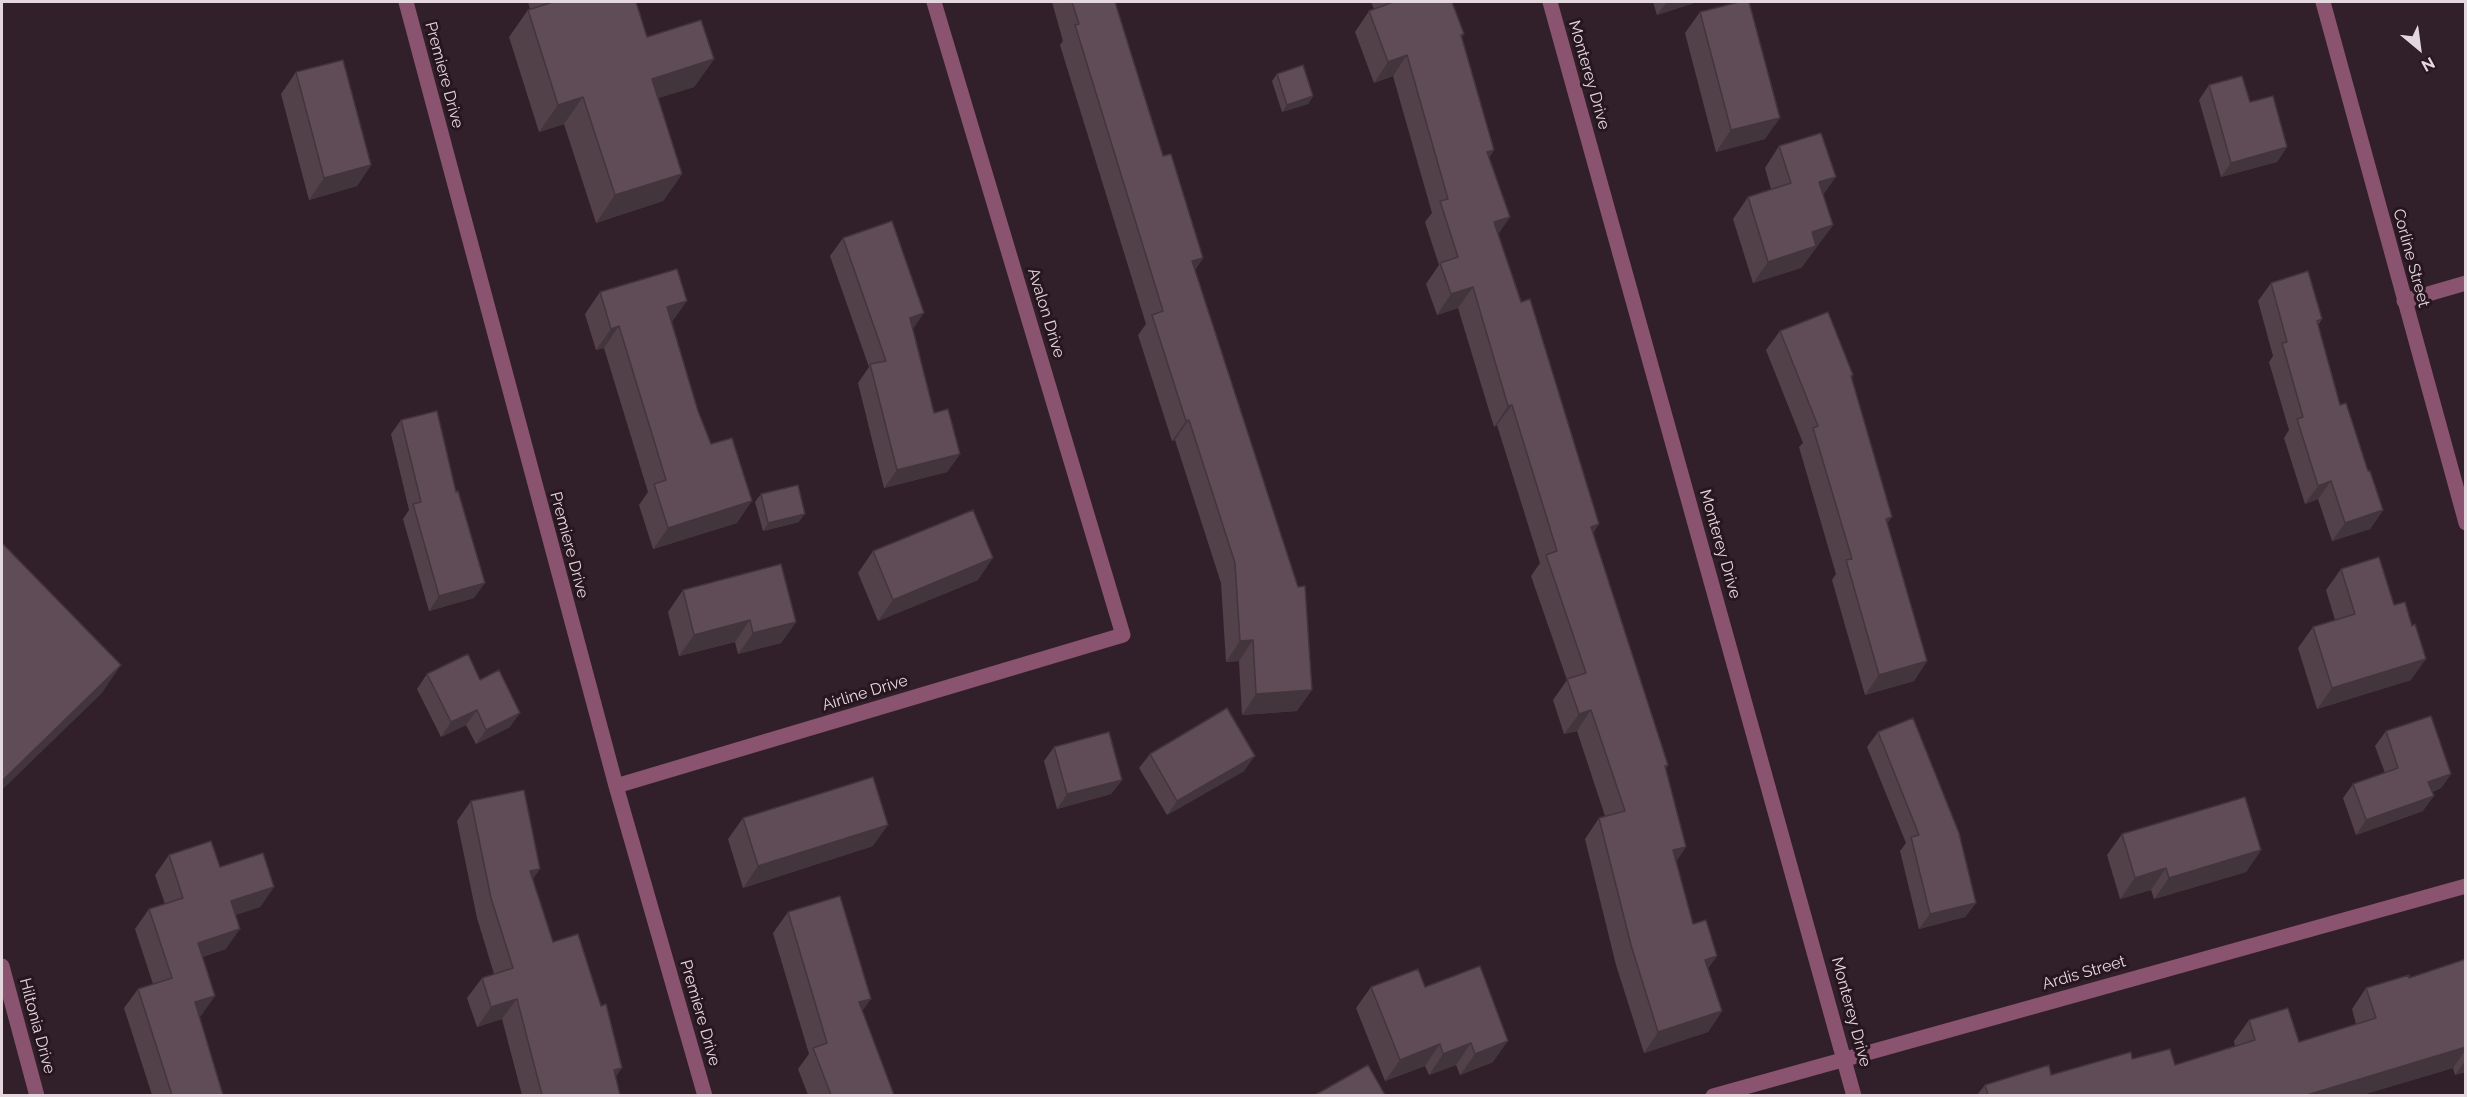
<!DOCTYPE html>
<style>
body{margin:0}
#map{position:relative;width:2467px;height:1097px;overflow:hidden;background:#312029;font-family:Raleway,sans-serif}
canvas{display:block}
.frame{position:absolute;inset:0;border:3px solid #e4d8de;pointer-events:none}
.north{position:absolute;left:2389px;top:18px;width:60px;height:60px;-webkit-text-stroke:4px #27161f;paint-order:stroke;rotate:151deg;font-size:16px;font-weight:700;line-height:24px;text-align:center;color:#e4d8de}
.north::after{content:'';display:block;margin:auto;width:21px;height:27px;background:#e4d8de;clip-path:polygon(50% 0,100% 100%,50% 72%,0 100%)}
</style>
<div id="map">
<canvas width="2467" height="1097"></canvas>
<div class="frame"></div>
<div class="north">N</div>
</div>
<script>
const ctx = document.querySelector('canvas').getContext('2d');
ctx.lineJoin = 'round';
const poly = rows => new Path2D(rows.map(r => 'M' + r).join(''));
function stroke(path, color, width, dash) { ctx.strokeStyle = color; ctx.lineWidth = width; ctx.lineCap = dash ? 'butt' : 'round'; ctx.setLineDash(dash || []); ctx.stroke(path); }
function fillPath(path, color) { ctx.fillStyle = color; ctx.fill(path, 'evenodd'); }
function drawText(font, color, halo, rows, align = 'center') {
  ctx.font = font + ' Raleway,sans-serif'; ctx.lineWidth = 6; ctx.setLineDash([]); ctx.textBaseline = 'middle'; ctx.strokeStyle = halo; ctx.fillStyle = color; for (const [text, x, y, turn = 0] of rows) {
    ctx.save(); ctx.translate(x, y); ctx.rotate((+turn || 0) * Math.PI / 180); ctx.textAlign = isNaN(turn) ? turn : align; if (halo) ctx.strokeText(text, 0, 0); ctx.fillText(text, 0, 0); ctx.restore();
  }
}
const minor = poly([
 [406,2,616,786,705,1096],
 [1550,2,1854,1096],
 [2323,2,2466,523],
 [2404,301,2466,283],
 [616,786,1123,635,934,2],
 [2,966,37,1096],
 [1713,1096,2466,886]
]);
const wall = poly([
 [528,2,636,2,647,37,714,59,694,87,658,98,682,174,663,201,596,223,564,124,539,132,509,37,528,10,530,9],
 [1052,2,1115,2,1163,156,1203,258,1195,270,1297,711,1242,715,1239,661,1226,662,1221,583,1175,440,1172,441,1138,335,1146,324,1060,45,1063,41],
 [1371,2,1452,2,1464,34,1462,37,1494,150,1489,158,1510,217,1498,234,1599,524,1593,533,1668,765,1666,768,1676,861,1693,924,1717,956,1708,968,1722,1011,1708,1032,1644,1053,1616,965,1585,839,1599,818,1605,816,1577,731,1564,734,1553,700,1567,680,1531,576,1540,563,1497,425,1494,427,1458,308,1437,315,1426,284,1439,265,1425,222,1432,213,1393,76,1374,83,1355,32,1369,11,1374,9],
 [1653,2,1695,2,1694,3,1657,15],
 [1700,12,1765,139,1716,152,1685,33],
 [296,72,371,165,357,186,309,200,281,94],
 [1277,74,1313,96,1308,104,1282,112,1272,81],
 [2209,85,2250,102,2287,147,2277,162,2221,177,2199,100],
 [1779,146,1823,195,1833,225,1801,268,1753,283,1733,219,1748,197,1771,189,1765,168],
 [843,238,913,329,934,413,960,454,947,472,884,488,858,383,869,367,830,256],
 [2271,283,2322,319,2318,325,2340,405,2368,471,2383,510,2370,529,2332,541,2318,499,2305,504,2284,438,2289,430,2269,362,2273,356,2258,301],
 [600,292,672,322,698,411,737,523,653,549,639,505,648,492,604,348,596,350,585,314],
 [1780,331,1853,375,1852,378,1887,524,1927,661,1914,681,1865,695,1832,580,1836,574,1799,447,1803,443,1766,350],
 [401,420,474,598,429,611,403,519,409,510,391,434],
 [761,494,799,522,763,531,755,502],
 [873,551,978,580,878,621,858,573],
 [2341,569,2411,680,2317,709,2298,648,2313,627,2335,620,2326,590],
 [683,590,796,622,781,643,738,654,735,642,679,656,668,612],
 [427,674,480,680,510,727,476,744,466,725,441,737,417,689],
 [2386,731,2451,774,2441,788,2432,792,2423,811,2356,835,2343,798,2353,784,2385,773,2375,746],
 [1878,732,1976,903,1965,917,1919,929,1900,851,1906,843,1867,747],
 [1054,747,1122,780,1111,794,1057,809,1044,761],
 [1150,754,1244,771,1167,815,1139,768],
 [471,801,533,879,553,942,616,1077,620,1095,522,1095,502,1019,477,1027,467,998,482,978,494,974,477,918,457,821],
 [743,818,873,846,743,888,728,839],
 [2122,834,2261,850,2246,872,2154,899,2151,890,2120,899,2107,855],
 [169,855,220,867,274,887,260,907,235,915,226,949,202,957,201,1016,199,1016,223,1095,152,1095,124,1008,138,989,153,984,135,929,149,909,165,904,155,875],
 [788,912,862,1010,894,1095,808,1095,798,1069,809,1054,773,933],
 [2466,959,2466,1072,2455,1075,2453,1068,2362,1095,1977,1095,1985,1085,2051,1075,2132,1059,2175,1065,2235,1046,2234,1041,2249,1020,2299,1042,2356,1024,2352,1009,2366,988,2409,978],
 [1371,987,1425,987,1493,1062,1460,1075,1456,1065,1429,1075,1425,1066,1385,1081,1356,1008]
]);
const shadedWall = poly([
 [1667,2,1695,2,1694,3,1657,15],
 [1407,55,1393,76,1374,83,1388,62],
 [714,59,694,87,633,106,652,79],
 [1313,96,1308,104,1282,112,1287,105],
 [583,97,564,124,539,132,558,105],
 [1780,118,1765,139,1716,152,1731,130],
 [2287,147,2277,162,2221,177,2231,163],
 [1494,150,1480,171,1487,152],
 [371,165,357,186,309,200,324,178],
 [682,174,663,201,596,223,615,195],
 [1836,177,1821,198,1819,182],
 [1510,217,1495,238,1494,222],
 [1833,225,1801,268,1753,283,1768,262,1812,232],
 [1203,258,1188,279,1192,261],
 [1473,287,1458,308,1437,315,1451,294],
 [687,301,672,322,667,307],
 [924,313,911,332,910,318],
 [619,326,604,348,596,350,611,329],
 [1512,405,1497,425,1494,427,1508,406],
 [1189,420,1175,440,1172,441,1186,421],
 [960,454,947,472,884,488,897,470],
 [2331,481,2318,499,2305,504,2318,486],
 [752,501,737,523,653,549,668,528],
 [2383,510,2370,529,2332,541,2345,523],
 [805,514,799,522,763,531,768,523],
 [1892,517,1878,537,1886,519],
 [1599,524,1584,545,1591,527],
 [993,558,978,580,878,621,893,600],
 [485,583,474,598,429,611,439,596],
 [750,620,735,642,679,656,694,635],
 [796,622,781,643,738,654,753,633],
 [1253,640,1239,661,1226,662,1240,641],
 [2426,659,2411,680,2317,709,2332,688],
 [1927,661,1914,681,1865,695,1879,675],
 [121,665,102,693,2,790,2,781],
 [1312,690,1297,711,1242,715,1256,694],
 [477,710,466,725,441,737,451,722],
 [1591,710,1577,731,1564,734,1579,714],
 [520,713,510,727,476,744,486,730],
 [1255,756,1244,771,1167,815,1177,801],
 [2451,774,2441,788,2418,796,2428,782],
 [1122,780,1111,794,1057,809,1067,794],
 [2434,796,2423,811,2356,835,2366,820],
 [888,825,873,846,743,888,758,866],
 [1686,847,1672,868,1673,850],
 [2261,850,2246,872,2154,899,2169,878],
 [2166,868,2151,890,2120,899,2135,878],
 [540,869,526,889,530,871],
 [274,887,260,907,217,921,231,901],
 [1976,903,1965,917,1919,929,1930,914],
 [240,929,226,949,184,963,198,943],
 [1717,956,1702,977,1705,960],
 [215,996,201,1016,181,1022,195,1002],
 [517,999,502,1019,477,1027,491,1007],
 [871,999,856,1020,859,1002],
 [1722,1011,1708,1032,1644,1053,1658,1032],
 [1508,1041,1493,1062,1460,1075,1475,1054],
 [1471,1043,1456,1065,1429,1075,1443,1054],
 [1440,1044,1425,1066,1385,1081,1400,1060],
 [2466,1047,2466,1049,2453,1068,2362,1095,2307,1095],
 [2466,1060,2466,1072,2455,1075],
 [622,1068,608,1088,614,1070]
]);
const building = poly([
 [553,2,636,2,647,37,701,20,714,59,652,79,682,174,615,195,583,97,558,105,528,10,553,2],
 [1072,2,1115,2,1163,156,1171,154,1203,258,1192,261,1298,587,1305,586,1312,690,1256,694,1253,640,1240,641,1235,563,1189,420,1186,421,1152,315,1163,311,1075,25,1079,24,1072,2],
 [1393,2,1452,2,1464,34,1461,35,1494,150,1487,152,1510,217,1494,222,1521,302,1530,299,1599,524,1591,527,1668,765,1665,766,1686,847,1673,850,1693,924,1706,920,1717,956,1705,960,1722,1011,1658,1032,1631,945,1599,818,1625,811,1591,710,1579,714,1567,679,1586,673,1546,555,1557,551,1512,405,1508,406,1473,287,1451,294,1440,263,1458,257,1440,201,1448,199,1407,55,1388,62,1369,11,1393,2],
 [1739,2,1749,2,1780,118,1731,130,1700,12,1739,2],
 [343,60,371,165,324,178,296,72,343,60],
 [1303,65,1313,96,1287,105,1277,74,1303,65],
 [2242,76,2250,102,2273,96,2287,147,2231,163,2209,85,2242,76],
 [1821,133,1836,177,1819,182,1833,225,1812,232,1816,246,1768,262,1748,197,1791,183,1779,146,1821,133],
 [892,221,924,313,910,318,934,413,948,409,960,454,897,470,870,364,886,361,843,238,892,221],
 [677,269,687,301,667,307,698,411,711,444,732,438,752,501,668,528,654,484,666,480,619,326,611,329,600,292,677,269],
 [2308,271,2322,319,2317,321,2340,405,2346,403,2368,471,2370,471,2383,510,2345,523,2331,481,2318,486,2297,419,2303,417,2282,343,2287,342,2271,283,2308,271],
 [1828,312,1853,375,1851,376,1892,517,1886,519,1927,661,1879,675,1846,560,1852,559,1813,428,1818,426,1780,331,1828,312],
 [437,411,456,492,458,491,485,583,439,596,413,504,421,502,401,420,437,411],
 [798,485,805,514,768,523,761,494,798,485],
 [973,510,993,558,893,600,873,551,973,510],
 [2,543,121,665,2,781,2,543],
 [2379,557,2394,605,2405,602,2412,626,2415,624,2426,659,2332,688,2313,627,2355,614,2341,569,2379,557],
 [781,564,796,622,753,633,750,620,694,635,683,590,781,564],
 [468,654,480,680,499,670,520,713,486,730,477,710,451,722,427,674,468,654],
 [1227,708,1255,756,1177,801,1150,754,1227,708],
 [2431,716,2451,774,2428,782,2434,796,2366,820,2353,784,2398,768,2386,731,2431,716],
 [1913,718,1959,833,1976,903,1930,914,1911,837,1919,835,1878,732,1913,718],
 [1109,732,1122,780,1067,794,1054,747,1109,732],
 [873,777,888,825,758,866,743,818,873,777],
 [524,790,540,869,530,871,553,942,578,934,601,1006,606,1004,622,1068,614,1070,620,1095,542,1095,517,999,491,1007,482,978,513,968,491,898,471,801,524,790],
 [2245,797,2261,850,2169,878,2166,868,2135,878,2122,834,2245,797],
 [211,841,220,867,263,853,274,887,231,901,240,929,198,943,215,996,195,1002,223,1095,172,1095,138,989,172,978,149,909,183,898,169,855,211,841],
 [840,896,871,999,859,1002,894,1095,831,1095,813,1048,827,1043,788,912,840,896],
 [2466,959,2466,1047,2307,1095,1988,1095,1985,1085,2049,1065,2051,1075,2131,1052,2132,1059,2170,1049,2175,1065,2255,1040,2249,1020,2288,1008,2299,1042,2376,1018,2366,988,2409,975,2409,978,2466,959],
 [1480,966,1508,1041,1475,1054,1471,1043,1443,1054,1440,1044,1400,1060,1371,987,1418,969,1425,987,1480,966],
 [1368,1065,1385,1095,1315,1095,1368,1065]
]);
const streetNames = [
 ["Premiere Drive",444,75,75],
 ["Monterey Drive",1589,75,74],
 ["Corline Street",2411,258,75],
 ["Avalon Drive",1046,313,73],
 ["Monterey Drive",1720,544,74],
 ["Premiere Drive",569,545,75],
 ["Airline Drive",865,693,-17],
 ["Ardis Street",2084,973,-16],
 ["Monterey Drive",1851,1012,75],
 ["Premiere Drive",700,1013,74],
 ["Hiltonia Drive",37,1026,75]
];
stroke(minor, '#8a5471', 15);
fillPath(wall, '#53414a');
fillPath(shadedWall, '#43353c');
fillPath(building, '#604c56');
stroke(building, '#43353c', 1.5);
drawText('16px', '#e4d8de', '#27161f', streetNames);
</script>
